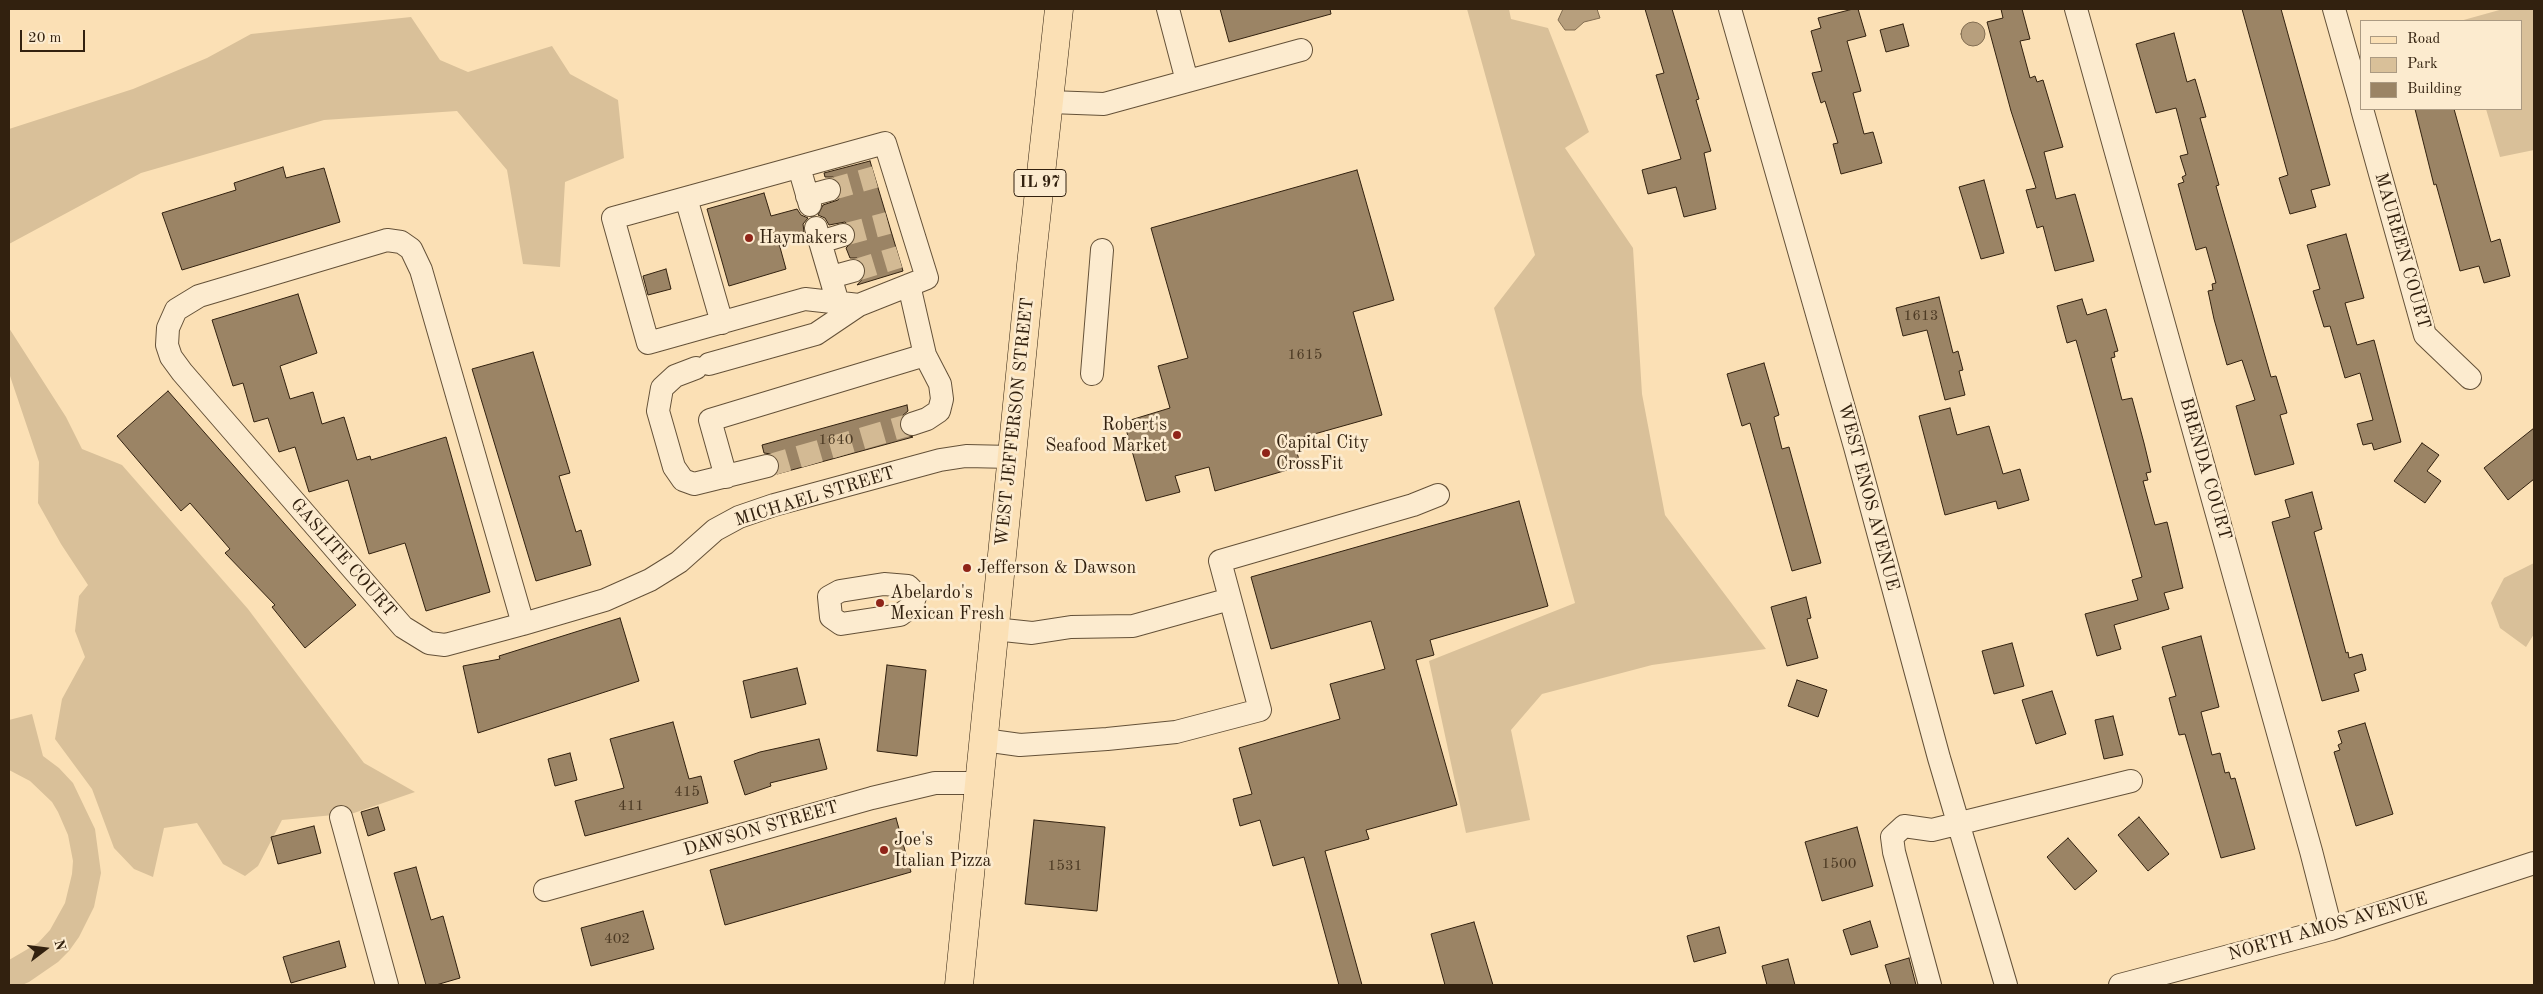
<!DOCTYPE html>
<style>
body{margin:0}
#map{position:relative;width:2543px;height:994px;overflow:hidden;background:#fbe0b5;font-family:"Old Standard TT",serif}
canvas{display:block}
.frame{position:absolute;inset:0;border:10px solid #32210f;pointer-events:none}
.legend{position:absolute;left:2360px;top:20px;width:162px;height:90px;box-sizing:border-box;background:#fcebcf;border:1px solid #ab9a82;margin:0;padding:6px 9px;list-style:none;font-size:15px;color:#32210f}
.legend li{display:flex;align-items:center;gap:10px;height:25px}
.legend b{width:25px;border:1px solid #ab9a82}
.north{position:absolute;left:20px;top:924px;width:50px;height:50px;-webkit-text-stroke:4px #fcebcf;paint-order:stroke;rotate:75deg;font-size:14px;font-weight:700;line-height:20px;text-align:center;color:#32210f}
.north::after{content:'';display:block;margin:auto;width:18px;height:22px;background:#32210f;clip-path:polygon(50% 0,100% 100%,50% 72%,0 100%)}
.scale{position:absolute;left:20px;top:30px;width:65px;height:22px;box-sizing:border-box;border:2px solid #32210f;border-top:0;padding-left:6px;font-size:15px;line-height:18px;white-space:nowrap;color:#32210f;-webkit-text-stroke:4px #fcebcf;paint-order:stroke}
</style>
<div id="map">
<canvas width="2543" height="994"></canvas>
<div class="frame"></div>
<ul class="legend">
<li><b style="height:6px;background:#fbe0b5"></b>Road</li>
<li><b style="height:14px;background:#d9c099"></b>Park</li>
<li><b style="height:14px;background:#9b8465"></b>Building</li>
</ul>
<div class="north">N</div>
<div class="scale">20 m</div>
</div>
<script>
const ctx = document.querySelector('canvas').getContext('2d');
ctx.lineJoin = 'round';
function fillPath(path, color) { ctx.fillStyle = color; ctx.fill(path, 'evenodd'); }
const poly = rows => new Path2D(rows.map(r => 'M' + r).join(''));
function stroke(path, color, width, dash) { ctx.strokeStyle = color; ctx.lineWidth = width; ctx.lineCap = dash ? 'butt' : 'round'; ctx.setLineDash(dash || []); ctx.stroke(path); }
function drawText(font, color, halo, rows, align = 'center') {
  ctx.font = font + ' "Old Standard TT",serif'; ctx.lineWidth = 5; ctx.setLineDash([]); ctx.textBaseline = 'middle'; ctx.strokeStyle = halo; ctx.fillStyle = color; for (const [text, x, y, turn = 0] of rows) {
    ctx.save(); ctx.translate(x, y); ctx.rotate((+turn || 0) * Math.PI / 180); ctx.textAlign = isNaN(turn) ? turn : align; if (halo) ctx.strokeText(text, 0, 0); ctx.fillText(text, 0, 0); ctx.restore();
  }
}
const green = poly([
 [1467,9,1509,9,1511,19,1548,28,1589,132,1565,148,1633,248,1642,394,1665,515,1766,649,1652,665,1542,694,1511,730,1530,820,1466,833,1429,661,1575,603,1494,308,1535,255],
 [2503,9,2534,9,2534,150,2500,157,2486,109,2522,109,2522,21,2460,21],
 [411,17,440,60,468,72,552,46,570,74,618,100,624,158,565,182,560,267,523,264,507,170,457,111,324,120,141,173,9,244,9,129,133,89,207,58,251,34],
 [9,328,66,417,82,449,122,465,248,609,364,763,415,792,354,813,282,820,258,866,245,876,223,864,197,823,164,828,153,877,134,869,114,848,92,789,55,739,62,699,85,657,75,631,79,596,88,585,61,544,38,503,39,462,9,373],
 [2534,563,2534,634,2526,647,2500,628,2491,603,2504,578],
 [32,714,43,756,59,768,73,783,95,829,101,873,94,907,79,937,69,951,58,962,29,982,22,985,9,985,9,960,38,943,50,930,65,903,72,874,73,861,68,835,58,812,52,802,30,781,9,770,9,720]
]);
const water = poly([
 [1563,9,1597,9,1600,18,1584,22,1575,30,1565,30,1558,20,1563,9],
 '1961 34a12 12 0 1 1 24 0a12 12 0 1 1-24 0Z'
]);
const building = poly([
 [1220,9,1330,9,1331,14,1229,42,1220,9],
 [1645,9,1672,9,1699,99,1696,100,1711,151,1704,153,1716,209,1684,217,1676,187,1648,194,1642,170,1681,159,1656,75,1664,73,1645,9],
 [1853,9,1858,9,1866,36,1847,41,1861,91,1853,93,1864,134,1873,132,1882,163,1841,174,1833,144,1838,143,1825,101,1821,103,1812,73,1822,71,1811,31,1821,28,1818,18,1853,9],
 [2001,9,2022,9,2030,39,2020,41,2030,78,2035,76,2037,82,2043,80,2063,147,2044,152,2056,199,2075,194,2094,261,2055,271,2043,226,2037,228,2026,190,2036,188,2011,111,1987,22,2003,18,2001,9],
 [2242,9,2281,9,2330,185,2311,190,2316,207,2290,214,2279,178,2288,175,2242,9],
 [1903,24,1909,46,1886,52,1880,30,1903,24],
 [2174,33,2187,82,2195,79,2206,117,2200,118,2219,185,2216,186,2271,377,2276,376,2287,413,2280,415,2294,464,2255,475,2236,406,2255,400,2242,360,2227,365,2214,319,2208,291,2213,290,2212,284,2216,283,2206,247,2196,250,2178,184,2184,182,2182,177,2186,175,2180,156,2188,154,2176,108,2156,113,2136,44,2174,33],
 [2415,109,2454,109,2491,242,2500,239,2510,276,2484,283,2479,266,2460,271,2436,184,2434,185,2415,109],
 [870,161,903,271,857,285,866,275,865,267,857,258,850,258,846,248,856,238,855,231,845,222,829,225,825,218,818,215,823,205,838,200,842,193,839,181,833,177,825,177,824,173,870,161],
 [283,167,286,178,324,168,340,222,182,270,162,213,236,190,234,183,283,167],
 [1357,170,1394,300,1353,312,1382,415,1293,440,1301,466,1215,491,1209,467,1175,476,1180,492,1146,501,1124,422,1170,408,1158,366,1188,358,1151,228,1357,170],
 [1984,180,2004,253,1981,259,1959,187,1984,180],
 [764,193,771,216,797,209,801,215,808,218,803,224,804,232,778,240,786,269,729,286,707,209,764,193],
 [2346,234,2364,298,2345,303,2357,345,2374,340,2401,442,2374,450,2372,443,2363,445,2357,424,2373,420,2360,373,2345,378,2330,326,2324,327,2313,291,2320,289,2307,245,2346,234],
 [666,269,671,289,648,295,643,276,666,269],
 [298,294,317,353,280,366,290,399,313,392,322,424,344,417,357,460,370,456,371,460,446,437,490,592,426,611,405,543,369,554,348,480,309,492,295,447,279,452,268,418,254,422,243,383,233,386,212,320,298,294],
 [1939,297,1953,353,1958,351,1963,370,1959,371,1965,395,1945,400,1927,330,1903,336,1896,308,1939,297],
 [2082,299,2087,315,2106,309,2118,351,2114,352,2115,357,2111,358,2122,400,2132,398,2144,443,2151,472,2146,473,2148,480,2143,481,2155,525,2167,522,2183,588,2164,593,2169,609,2114,625,2121,649,2097,656,2085,614,2138,600,2132,580,2142,577,2076,340,2067,343,2057,306,2082,299],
 [533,352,570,473,559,476,576,532,581,530,591,565,536,581,472,369,533,352],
 [1764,363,1779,415,1774,417,1782,449,1789,447,1821,563,1792,571,1750,423,1742,426,1727,374,1764,363],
 [168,391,356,605,305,648,272,607,275,605,225,553,230,549,190,503,181,511,117,436,168,391],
 [907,405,908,411,902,416,899,428,904,434,913,437,777,474,780,463,777,457,771,454,764,453,762,445,907,405],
 [1950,408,1957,435,1989,426,2003,474,2020,469,2029,500,1998,509,1996,501,1945,515,1919,416,1950,408],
 [2534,428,2534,479,2508,500,2484,468,2534,428],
 [2422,443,2439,455,2427,471,2441,481,2425,503,2394,481,2422,443],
 [2312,492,2322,529,2314,532,2346,653,2348,652,2349,658,2362,654,2366,670,2354,674,2359,691,2322,701,2272,522,2290,517,2285,500,2312,492],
 [1519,501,1548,606,1430,640,1434,655,1416,660,1457,805,1366,830,1369,839,1325,851,1362,985,1339,985,1304,857,1273,866,1260,820,1240,826,1233,799,1252,794,1239,748,1340,719,1330,684,1385,669,1371,621,1271,649,1251,577,1519,501],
 [1806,597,1811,618,1807,619,1818,658,1787,666,1771,607,1806,597],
 [620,618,639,681,478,733,463,666,500,659,499,656,620,618],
 [2201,636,2219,707,2201,712,2212,755,2220,753,2225,773,2229,772,2231,779,2235,778,2255,849,2221,858,2185,734,2179,735,2169,698,2176,696,2162,647,2201,636],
 [2012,643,2024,686,1994,694,1982,651,2012,643],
 [887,665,926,670,917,756,877,751,887,665],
 [797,668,806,704,751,718,743,681,797,668],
 [1797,680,1827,690,1818,717,1788,706,1797,680],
 [2052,691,2066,734,2036,744,2022,700,2052,691],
 [2113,716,2123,755,2104,759,2095,720,2113,716],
 [673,722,689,779,701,776,708,803,585,836,575,801,624,788,610,739,673,722],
 [2365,723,2393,814,2356,826,2334,752,2340,750,2338,745,2342,743,2338,731,2365,723],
 [819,739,827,769,770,783,771,786,745,795,734,761,760,752,819,739],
 [570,753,577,780,555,786,548,759,570,753],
 [378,807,385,830,368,836,361,812,378,807],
 [2139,817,2169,854,2148,871,2118,835,2139,817],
 [896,818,911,872,725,925,710,870,896,818],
 [1034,820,1105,827,1097,911,1025,904,1034,820],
 [314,826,321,853,278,864,271,837,314,826],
 [1857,827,1873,886,1822,901,1805,842,1857,827],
 [2068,838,2097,871,2075,890,2047,857,2068,838],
 [416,867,431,920,443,916,460,978,436,985,426,985,394,873,416,867],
 [643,911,654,949,591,966,581,928,643,911],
 [1870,921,1878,947,1851,955,1843,930,1870,921],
 [1474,922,1493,985,1445,985,1431,934,1474,922],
 [1719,927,1726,953,1694,962,1687,936,1719,927],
 [339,941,346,967,291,983,283,957,339,941],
 [1909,958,1916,985,1891,985,1885,965,1909,958],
 [1788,959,1795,985,1767,985,1762,966,1788,959]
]);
const minorTunnel = poly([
 [829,190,875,177],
 [843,235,888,223],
 [853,271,899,257],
 [767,466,912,424]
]);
const minor = poly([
 [1168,9,1187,81],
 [1730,9,1855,447,1939,758,2006,985],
 [2076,9,2311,851,2331,929],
 [2334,9,2362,108],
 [1050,102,1104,104,1301,50],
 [2362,109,2425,335,2470,378],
 [799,167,810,205],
 [807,196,829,190],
 [686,198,722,323],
 [816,228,838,303],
 [387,240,401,242,411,249,421,270,523,624,445,645,429,643,403,627,182,372,171,357,167,345,168,328,176,310,199,296,387,240],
 [820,242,843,235],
 [831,277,853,271],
 [709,364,816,334,859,305,927,278,885,143,613,218,648,343,805,299,859,305],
 [696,368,675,376,662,388,658,411,674,467,683,480,694,484,767,466],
 [1092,374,1102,250],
 [912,424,927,419,939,411,942,399,940,384,925,355],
 [726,477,710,420,925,355,909,285],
 [884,584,908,586,916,594,912,606,900,615,841,624,831,617,829,597,840,591,884,584],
 [523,624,605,600,650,580,679,562,715,530,739,517,774,505,940,460,966,456,1012,457],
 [994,629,1032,633,1071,627,1133,626,1230,599],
 [984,740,1020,745,1107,739,1176,732,1260,710,1220,561,1413,505,1438,495],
 [341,817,387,985],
 [545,890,872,798,935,783,979,783],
 [1930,985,1894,852,1892,837,1904,826,1932,830,2131,781],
 [2120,985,2331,929,2534,863]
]);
const major = poly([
 [959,985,1031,265,1059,9]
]);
const markers = [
 [749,238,5,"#8f2418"],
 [1177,435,5,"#8f2418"],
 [1266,453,5,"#8f2418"],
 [967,568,5,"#8f2418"],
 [880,603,5,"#8f2418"],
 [884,850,5,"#8f2418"]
];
const numberNames = [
 ["1613",1921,316],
 ["1615",1305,355],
 ["1640",836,440],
 ["415",687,792],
 ["411",631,806],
 ["1500",1839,864],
 ["1531",1065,866],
 ["402",617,939]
];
const shields = [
 [1040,183,52]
];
const shieldNames = [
 ["IL 97",1040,183]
];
const poiNames = [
 ["Haymakers",759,238],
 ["Robert's",1167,425,"right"],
 ["Seafood Market",1167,446,"right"],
 ["Capital City",1276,443],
 ["CrossFit",1276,464],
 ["Jefferson & Dawson",977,568],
 ["Abelardo's",890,593],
 ["Mexican Fresh",890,614],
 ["Joe's",894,840],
 ["Italian Pizza",894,861]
];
const streetNames = [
 ["MAUREEN COURT",2402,251,74],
 ["WEST JEFFERSON STREET",1015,422,-84],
 ["BRENDA COURT",2205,469,74],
 ["MICHAEL STREET",815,497,-17],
 ["WEST ENOS AVENUE",1868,497,75],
 ["GASLITE COURT",343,558,49],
 ["DAWSON STREET",761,829,-16],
 ["NORTH AMOS AVENUE",2328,927,-16]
];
fillPath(green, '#d9c099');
fillPath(water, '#b79f7d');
stroke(water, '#826d51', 1);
fillPath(building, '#9b8465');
stroke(building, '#32210f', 1);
stroke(minorTunnel, '#d3ba94', 22, [22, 11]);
stroke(minor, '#645138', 24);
stroke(major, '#32210f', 29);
stroke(minor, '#fcebcf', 22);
stroke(major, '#fbe0b5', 28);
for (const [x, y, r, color] of markers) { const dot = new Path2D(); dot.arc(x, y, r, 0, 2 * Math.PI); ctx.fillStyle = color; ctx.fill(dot); stroke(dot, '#fcebcf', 2); }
drawText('15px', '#4c3a24', null, numberNames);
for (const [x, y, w] of shields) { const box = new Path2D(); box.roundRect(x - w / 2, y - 13.5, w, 27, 4); ctx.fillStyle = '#fcebcf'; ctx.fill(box); stroke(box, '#32210f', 1); }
drawText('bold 16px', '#32210f', null, shieldNames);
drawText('18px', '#32210f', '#fcebcf', poiNames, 'left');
drawText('18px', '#32210f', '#fcebcf', streetNames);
</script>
